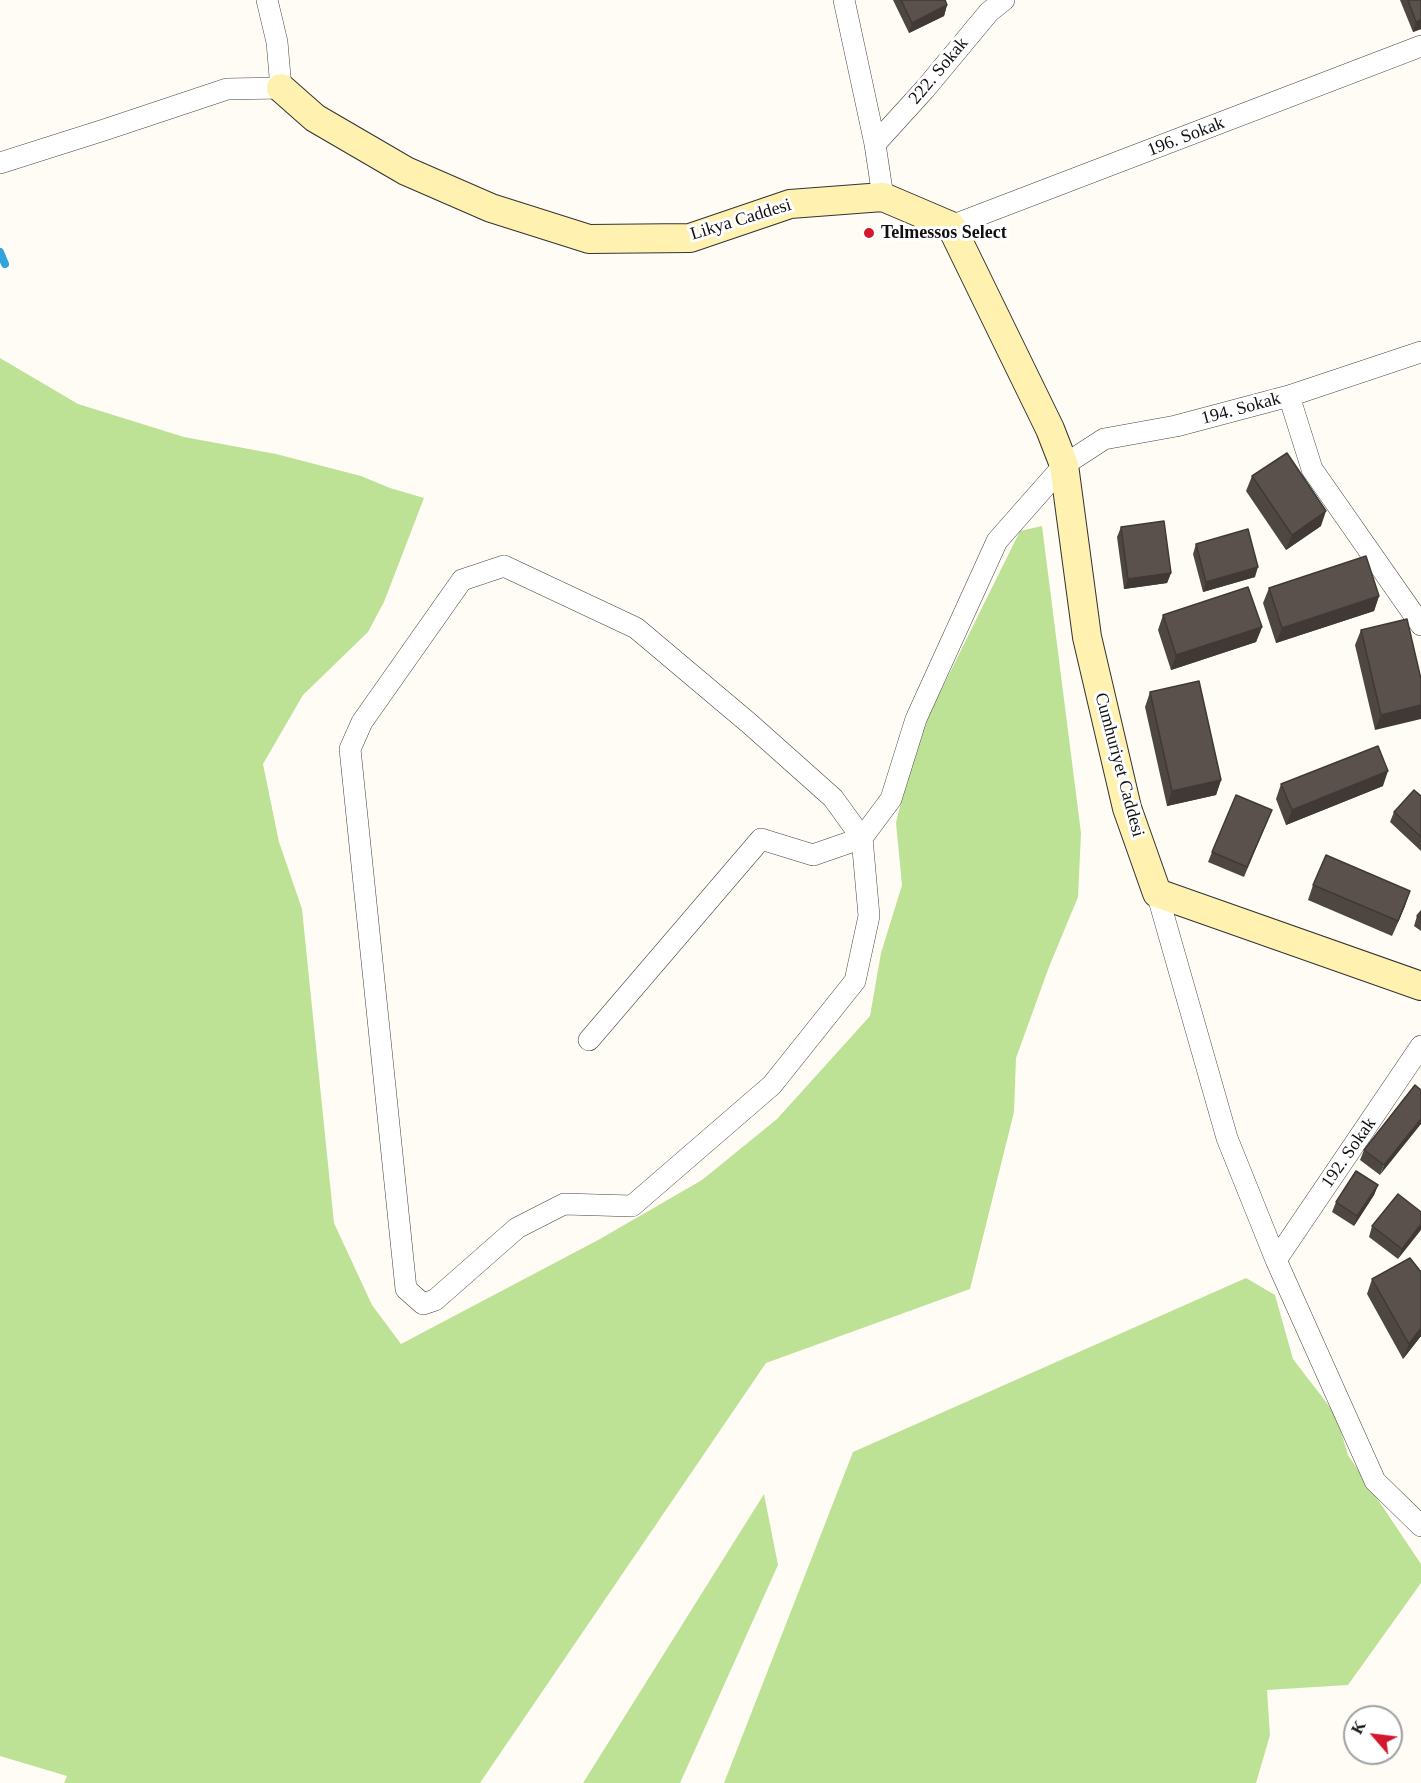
<!DOCTYPE html>
<style>
body{margin:0}
#map{position:relative;width:1421px;height:1783px;overflow:hidden;background:#fffcf5;font-family:Georgia,serif}
canvas{display:block}
.north{position:absolute;left:1343px;top:1705px;width:60px;height:60px;box-sizing:border-box;background:#fff;border:2px solid #a0a0a0;border-radius:50%;rotate:298deg;font-size:16px;font-weight:700;line-height:24px;text-align:center;color:#111}
.north::after{content:'';display:block;margin:auto;width:21px;height:27px;background:#d3172d;clip-path:polygon(50% 0,100% 100%,50% 72%,0 100%)}
</style>
<div id="map">
<canvas width="1421" height="1783"></canvas>
<div class="north">K</div>
</div>
<script>
const ctx = document.querySelector('canvas').getContext('2d');
ctx.lineJoin = 'round';
function fillPath(path, color) { ctx.fillStyle = color; ctx.fill(path, 'evenodd'); }
const poly = rows => new Path2D(rows.map(r => 'M' + r).join(''));
function stroke(path, color, width, dash) { ctx.strokeStyle = color; ctx.lineWidth = width; ctx.lineCap = dash ? 'butt' : 'round'; ctx.setLineDash(dash || []); ctx.stroke(path); }
function drawText(font, color, halo, rows, align = 'center') {
  ctx.font = font + ' Georgia,serif'; ctx.lineWidth = 6; ctx.setLineDash([]); ctx.textBaseline = 'middle'; ctx.strokeStyle = halo; ctx.fillStyle = color; for (const [text, x, y, turn = 0] of rows) {
    ctx.save(); ctx.translate(x, y); ctx.rotate((+turn || 0) * Math.PI / 180); ctx.textAlign = isNaN(turn) ? turn : align; if (halo) ctx.strokeText(text, 0, 0); ctx.fillText(text, 0, 0); ctx.restore();
  }
}
const forest = poly([
 [0,358,78,404,184,437,276,454,361,476,390,488,424,498,384,602,368,632,303,695,263,764,279,842,302,909,334,1223,372,1305,401,1344,600,1239,702,1180,777,1119,870,1016,881,953,902,885,896,823,915,743,1020,531,1042,526,1081,833,1078,897,1049,967,1016,1058,1014,1112,970,1289,766,1363,480,1783,64,1783,67,1776,0,1756],
 [1246,1278,1275,1295,1293,1359,1336,1415,1348,1455,1421,1564,1421,1583,1348,1685,1267,1690,1270,1735,1256,1783,724,1783,853,1452],
 [764,1494,778,1565,680,1783,583,1783]
]);
const stream = poly([
 [0,252,5,264]
]);
const street = poly([
 [844,0,875,144,883,197],
 [875,144,925,89,989,12,1004,0],
 [0,163,104,130,227,89,281,88,277,42,267,0],
 [951,226,1421,46],
 [1289,396,1312,469,1421,625],
 [504,566,636,628,750,724,833,798,862,838,869,916,855,981,772,1085,632,1206,564,1204,517,1228,435,1300,423,1304,406,1289,350,749,362,722,462,580,504,566],
 [1157,893,1227,1138,1276,1260,1375,1481,1421,1526],
 [589,1040,761,839,813,855,862,838,891,799,916,719,997,541,1064,465,1104,439,1176,426,1289,396,1421,352],
 [1276,1260,1421,1046]
]);
const secondary = poly([
 [281,88,315,118,406,171,491,208,589,239,690,238,790,204,883,197,951,226,1050,429,1064,465,1087,637,1127,808,1157,893,1421,986]
]);
const wall = poly([
 [893,0,945,0,947,5,944,16,909,33],
 [1400,0,1421,0,1421,29,1413,32],
 [1252,476,1321,526,1286,550,1246,491],
 [1121,527,1171,573,1167,583,1124,589,1117,537],
 [1196,544,1255,577,1203,592,1193,554],
 [1269,588,1379,596,1374,611,1276,643,1263,603],
 [1163,615,1262,627,1256,642,1171,670,1158,630],
 [1361,630,1421,679,1375,730,1355,645],
 [1150,692,1221,780,1216,795,1167,806,1145,707],
 [1281,784,1383,786,1286,825,1276,799],
 [1421,796,1421,851,1390,822,1394,812],
 [1268,820,1244,877,1208,862,1212,852],
 [1313,885,1405,906,1392,936,1308,900],
 [1421,911,1421,931,1414,926,1417,916],
 [1415,1085,1380,1175,1360,1160,1364,1150],
 [1378,1185,1374,1195,1354,1226,1332,1212,1336,1202],
 [1421,1212,1398,1259,1369,1237,1372,1226],
 [1421,1272,1421,1336,1403,1359,1367,1294,1372,1279]
]);
const shadedWall = poly([
 [947,5,944,16,909,33,912,23],
 [1421,20,1421,29,1413,32,1416,22],
 [1326,511,1321,526,1286,550,1292,535],
 [1258,567,1255,577,1203,592,1206,582],
 [1171,573,1167,583,1124,589,1128,579],
 [1379,596,1374,611,1276,643,1282,628],
 [1262,627,1256,642,1171,670,1176,655],
 [1421,705,1421,719,1375,730,1381,715],
 [1388,771,1383,786,1286,825,1292,810],
 [1221,780,1216,795,1167,806,1172,791],
 [1410,891,1405,906,1392,936],
 [1421,1119,1421,1124,1380,1175,1384,1165],
 [1378,1185,1374,1195,1354,1226,1357,1216],
 [1421,1224,1421,1230,1398,1259,1402,1249],
 [1421,1328,1421,1336,1403,1359,1409,1344]
]);
const building = poly([
 [901,0,945,0,947,5,912,23,901,0],
 [1408,0,1421,0,1421,20,1416,22,1408,0],
 [1287,453,1326,511,1292,535,1252,476,1287,453],
 [1164,521,1171,573,1128,579,1121,527,1164,521],
 [1248,529,1258,567,1206,582,1196,544,1248,529],
 [1366,556,1379,596,1282,628,1269,588,1366,556],
 [1248,587,1262,627,1176,655,1163,615,1248,587],
 [1407,619,1421,679,1421,705,1381,715,1361,630,1407,619],
 [1199,681,1221,780,1172,791,1150,692,1199,681],
 [1378,746,1388,771,1292,810,1281,784,1378,746],
 [1414,790,1421,796,1421,837,1394,812,1414,790],
 [1236,795,1272,810,1247,867,1212,852,1236,795],
 [1326,855,1410,891,1398,921,1313,885,1326,855],
 [1421,911,1421,918,1417,916,1421,911],
 [1415,1085,1421,1090,1421,1119,1384,1165,1364,1150,1415,1085],
 [1356,1171,1378,1185,1357,1216,1336,1202,1356,1171],
 [1398,1194,1421,1212,1421,1224,1402,1249,1372,1226,1398,1194],
 [1410,1258,1421,1272,1421,1328,1409,1344,1372,1279,1410,1258]
]);
const markers = [
 [869,233,6,"#d3172d"]
];
const streetNames = [
 ["222. Sokak",939,71,-50],
 ["196. Sokak",1186,137,-21],
 ["Likya Caddesi",741,220,-17],
 ["194. Sokak",1241,409,-15],
 ["Cumhuriyet Caddesi",1119,765,75],
 ["192. Sokak",1349,1153,-55]
];
const poiNames = [
 ["Telmessos Select",881,233]
];
fillPath(forest, '#bde296');
stroke(stream, '#31a4dd', 8);
stroke(street, '#444', 22);
stroke(secondary, '#333', 30);
stroke(street, '#fff', 21);
stroke(secondary, '#fff1b0', 28);
fillPath(wall, '#4e4641');
fillPath(shadedWall, '#403935');
fillPath(building, '#5b514c');
stroke(building, '#403935', 1.5);
for (const [x, y, r, color] of markers) { const dot = new Path2D(); dot.arc(x, y, r, 0, 2 * Math.PI); ctx.fillStyle = color; ctx.fill(dot); stroke(dot, '#fff', 2); }
drawText('18px', '#111', '#fff', streetNames);
drawText('bold 18px', '#111', '#fff', poiNames, 'left');
</script>
